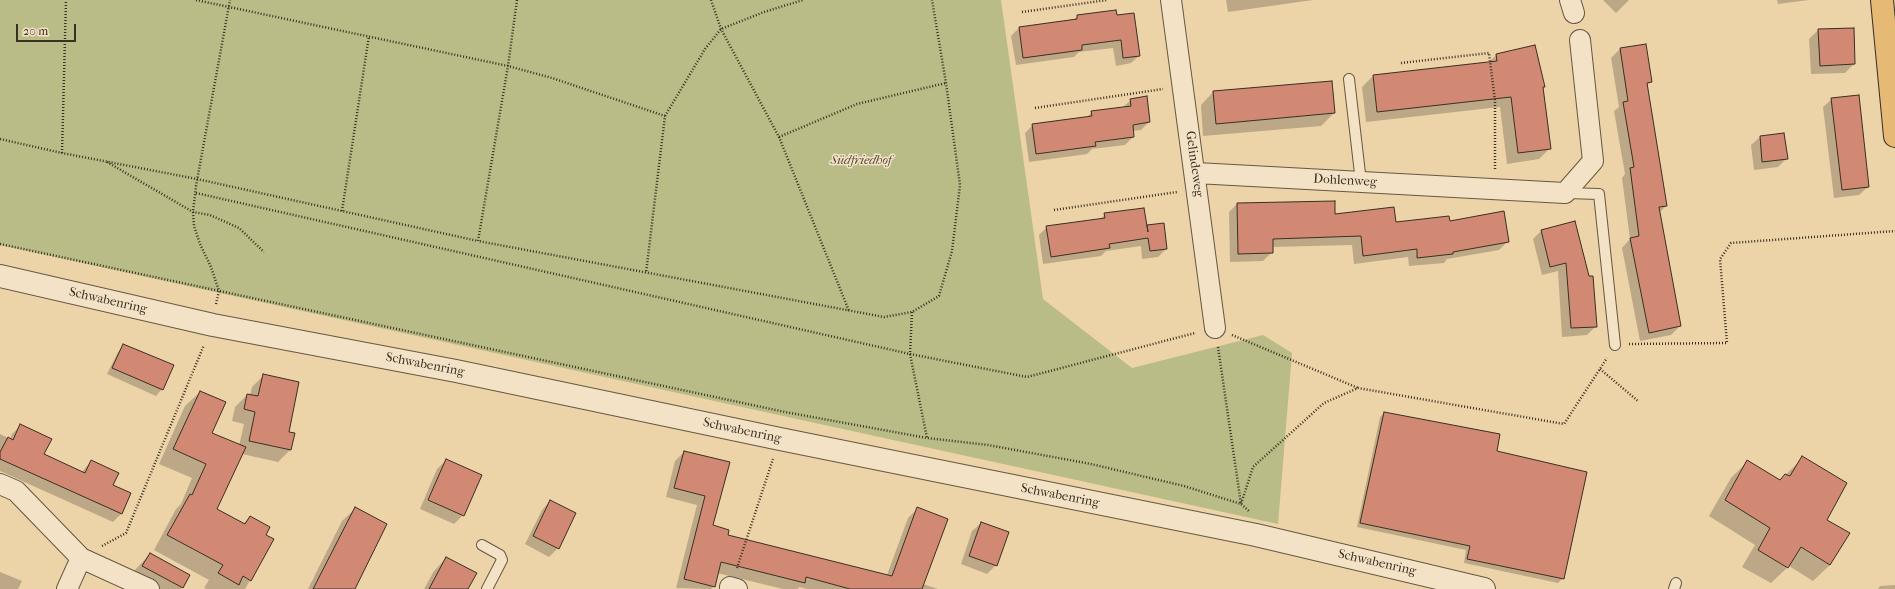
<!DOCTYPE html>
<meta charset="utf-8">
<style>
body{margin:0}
#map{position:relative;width:1895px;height:589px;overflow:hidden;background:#ecd3a8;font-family:"IM FELL French Canon",serif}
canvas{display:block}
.scale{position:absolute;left:16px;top:24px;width:60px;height:18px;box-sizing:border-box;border:2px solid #392f23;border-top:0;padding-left:5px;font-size:12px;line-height:14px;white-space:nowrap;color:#392f23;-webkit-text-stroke:3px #f3e2c6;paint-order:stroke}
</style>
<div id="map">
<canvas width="1895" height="589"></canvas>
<div class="scale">20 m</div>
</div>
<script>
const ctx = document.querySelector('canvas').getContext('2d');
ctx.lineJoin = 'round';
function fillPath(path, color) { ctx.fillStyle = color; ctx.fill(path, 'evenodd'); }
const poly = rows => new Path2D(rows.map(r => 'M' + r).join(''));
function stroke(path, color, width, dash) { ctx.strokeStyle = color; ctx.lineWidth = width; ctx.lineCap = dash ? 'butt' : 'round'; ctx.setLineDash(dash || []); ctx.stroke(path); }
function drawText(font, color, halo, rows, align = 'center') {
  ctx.font = font + ' "IM FELL French Canon",serif'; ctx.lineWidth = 3; ctx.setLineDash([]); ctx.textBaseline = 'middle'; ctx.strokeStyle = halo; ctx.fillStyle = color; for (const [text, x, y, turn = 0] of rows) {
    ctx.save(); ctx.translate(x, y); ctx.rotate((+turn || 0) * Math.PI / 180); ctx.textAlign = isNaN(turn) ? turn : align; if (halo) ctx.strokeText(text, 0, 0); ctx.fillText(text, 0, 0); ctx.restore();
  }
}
const green = poly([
 [0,0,1001,0,1043,299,1132,368,1263,335,1292,353,1278,524,0,245]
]);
const shadow = poly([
 [1226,0,1313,0,1228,12],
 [1603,0,1629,0,1616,13],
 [1777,0,1809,0,1778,4],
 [1078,16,1116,16,1139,56,1131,63,1116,66,1113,48,1079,52,1074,57,1016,65,1011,36,1019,28,1072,21],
 [1818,30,1854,64,1845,73,1811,74,1809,39],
 [1534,46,1543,87,1550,148,1539,159,1507,164,1500,107,1366,122,1362,87,1373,76,1488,63,1496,55],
 [1620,49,1651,81,1646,86,1666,206,1659,213,1680,326,1671,335,1640,341,1622,248,1630,239,1622,178,1625,174,1614,111,1619,107,1611,58],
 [1213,92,1334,113,1321,126,1203,136,1201,105],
 [1832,99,1868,187,1859,195,1834,198,1823,107],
 [1131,100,1149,122,1141,130,1133,131,1133,137,1125,145,1092,149,1087,154,1029,162,1025,133,1033,125,1086,118,1092,112,1122,108],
 [1783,134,1787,158,1778,167,1754,170,1751,145,1760,137],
 [1237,204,1395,223,1449,222,1508,241,1499,250,1447,259,1444,263,1409,266,1408,257,1354,264,1352,245,1272,247,1272,252,1263,261,1230,262,1229,212],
 [1105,214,1146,228,1163,224,1166,249,1158,257,1142,259,1141,246,1106,251,1101,256,1043,264,1039,235,1047,227,1100,220],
 [1542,230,1588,277,1596,326,1587,335,1562,337,1558,271,1542,275,1533,239],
 [124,346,162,389,156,396,107,374,118,352],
 [264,375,288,433,290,450,278,462,242,454,216,509,243,524,250,517,264,535,273,540,245,589,207,589,204,588,209,580,154,550,176,509,181,504,192,478,159,464,185,406,200,392,211,433,239,446,244,424,232,421,235,407,247,395,250,396,252,387],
 [1384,413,1563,578,1558,583,1464,563,1466,550,1357,527,1380,417],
 [20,426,43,454,82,472,91,461,112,485,121,514,113,522,0,471,0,434,10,439,12,434],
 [684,452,729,463,712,526,727,536,887,575,908,518,917,509,923,584,938,589,807,589,799,587,798,589,783,589,717,573,714,586,711,589,676,588,697,505,666,497,675,461],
 [1803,458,1825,521,1830,565,1813,581,1789,566,1771,583,1742,567,1755,545,1709,516,1731,478,1748,461,1779,481],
 [446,460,463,515,454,524,420,509,437,469],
 [550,501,558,548,549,557,525,544,542,510],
 [355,509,354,589,308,589,342,521],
 [981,523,996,565,987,574,961,564,972,531],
 [150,554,182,587,181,589,141,589,128,582,135,570],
 [446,558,467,589,424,589,434,571],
 [0,572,22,581,18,589,0,589],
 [1895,585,1895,589,1878,589,1880,586]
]);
const building = poly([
 [1116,10,1117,15,1134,13,1140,56,1123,58,1121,40,1082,45,1082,50,1023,58,1019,27,1077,19,1077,15,1116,10],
 [1854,28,1855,64,1820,66,1818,29,1854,28],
 [1646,44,1652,82,1647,83,1667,206,1659,207,1681,326,1649,333,1630,238,1639,236,1630,168,1634,167,1623,102,1628,101,1620,48,1646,44],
 [1535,45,1545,87,1543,87,1551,149,1518,153,1511,97,1377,112,1373,75,1497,61,1496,54,1535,45],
 [1332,81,1335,113,1216,124,1213,91,1332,81],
 [1859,95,1869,187,1842,190,1831,98,1859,95],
 [1147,96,1150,122,1133,125,1134,137,1095,142,1096,146,1036,154,1032,124,1092,116,1091,111,1131,106,1130,99,1147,96],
 [1784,133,1788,159,1762,162,1760,136,1784,133],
 [1335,201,1335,214,1394,207,1396,222,1449,216,1450,221,1504,211,1509,242,1453,252,1453,254,1417,258,1417,249,1363,256,1361,236,1273,239,1273,253,1238,254,1237,203,1335,201],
 [1144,208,1148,232,1147,225,1164,223,1167,249,1150,251,1148,238,1109,244,1110,248,1051,257,1046,226,1105,218,1104,213,1144,208],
 [1575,221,1589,276,1593,276,1597,327,1571,328,1566,263,1550,267,1541,230,1575,221],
 [123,344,174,365,163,390,112,368,123,344],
 [263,374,299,382,289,432,295,433,291,450,249,441,255,412,244,409,247,394,258,396,263,374],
 [200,391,226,402,212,433,246,447,217,509,245,524,250,516,270,527,266,535,274,539,251,581,243,576,239,585,218,573,223,565,167,535,190,494,192,495,206,464,173,449,200,391],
 [1384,412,1500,434,1497,451,1587,472,1564,579,1467,559,1470,546,1360,523,1384,412],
 [20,424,52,439,44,454,85,473,91,460,119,473,113,485,131,493,122,514,0,459,0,452,8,437,13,440,20,424],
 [684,451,730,462,713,525,729,530,728,535,892,576,917,507,948,519,922,589,850,589,806,577,805,583,721,562,715,587,684,579,705,496,674,488,684,451],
 [1802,456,1847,483,1827,520,1850,533,1830,565,1801,547,1788,568,1758,550,1770,528,1725,500,1747,460,1780,480,1785,474,1790,476,1802,456],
 [446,459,482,475,464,516,428,500,446,459],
 [550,500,576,513,559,549,533,536,550,500],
 [355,507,387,524,355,589,313,589,355,507],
 [981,522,1009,532,997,566,969,556,981,522],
 [150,553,190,575,183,588,142,566,150,553],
 [446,557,477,573,468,589,429,589,446,557]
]);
const path = poly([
 [196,0,508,66,552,78,665,116,646,273],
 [517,0,508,66,478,241,884,317,912,312,939,296,952,251,960,185,946,83,932,0],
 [711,0,721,29,779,137,849,311],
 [1022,12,1107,0],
 [1401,63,1489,53,1495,101,1495,170],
 [1035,108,1163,89],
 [665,116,705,49,721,29,764,12,803,0],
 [779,137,857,104,946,83],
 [0,139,62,153,197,179,478,241],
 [62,153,66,0],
 [107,162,193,212,210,215,239,228,264,252],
 [196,193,910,354,1027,377,1195,333],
 [1054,210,1177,192],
 [342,211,369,36],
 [0,244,785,412,927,438,988,445,1091,464,1184,486,1241,504,1253,467,1324,403,1358,388,1564,424,1607,358],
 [216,304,219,291,211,267,200,244,194,226,193,212,196,186,230,0],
 [912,312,910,354,927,438],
 [1232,335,1358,388],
 [1629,344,1727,343,1720,259,1731,243,1895,231],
 [1218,347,1241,504,1250,512],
 [1600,369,1638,401],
 [102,546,126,533,204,345],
 [737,568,773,459]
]);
const service = poly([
 [1349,79,1361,182],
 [1566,193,1599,194,1615,345],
 [482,545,500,555,502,560,487,589],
 [1674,589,1676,583]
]);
const minor = poly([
 [1171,0,1215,328],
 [1570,0,1574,13],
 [1196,173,1565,193,1593,161,1580,40],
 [0,484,16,491,81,558,149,589],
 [730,587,737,589],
 [67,589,81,558]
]);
const tertiary = poly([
 [0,276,213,325,456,371,780,439,1256,535,1484,589]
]);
const primary = poly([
 [1882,0,1895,136]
]);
const parkNames = [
 ["Südfriedhof",861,161]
];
const streetNames = [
 ["Gelindeweg",1194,164,82],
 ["Dohlenweg",1345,181,3],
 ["Schwabenring",108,301,13],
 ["Schwabenring",425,365,11],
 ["Schwabenring",742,431,12],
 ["Schwabenring",1060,496,11],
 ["Schwabenring",1377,563,13]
];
fillPath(green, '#b9bc86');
fillPath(shadow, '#0003');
fillPath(building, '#d18973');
stroke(building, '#392f23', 1);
stroke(service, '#665844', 12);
stroke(minor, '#665844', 22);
stroke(tertiary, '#665844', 24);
stroke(primary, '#392f23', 24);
stroke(path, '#392f23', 2.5, [1, 2]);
stroke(service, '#f3e2c6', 10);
stroke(minor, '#f3e2c6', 20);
stroke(tertiary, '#f3e2c6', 22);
stroke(primary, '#e6ba74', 22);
drawText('italic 13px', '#534b37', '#f3e2c6', parkNames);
drawText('13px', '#392f23', '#f3e2c6', streetNames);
</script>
